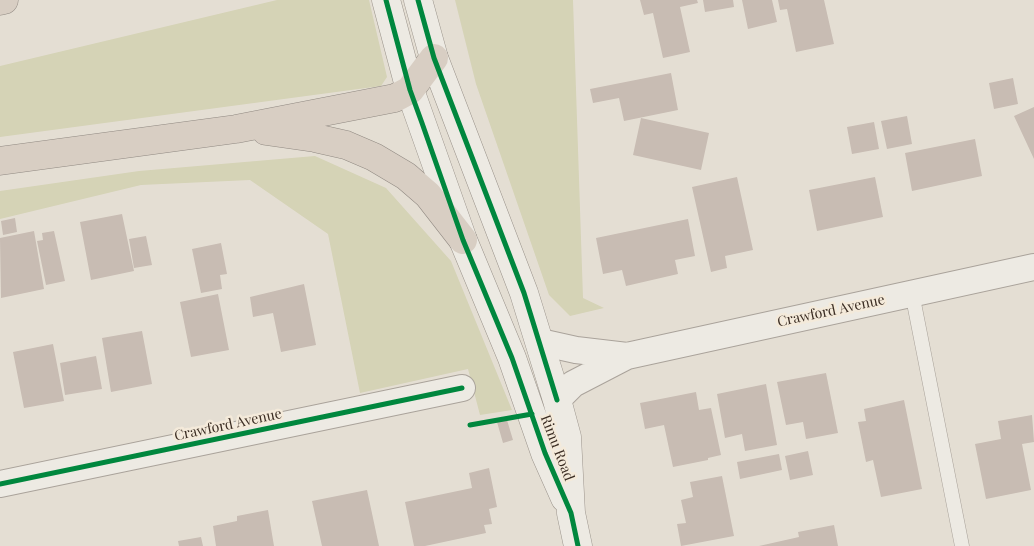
<!DOCTYPE html>
<style>
body{margin:0}
canvas{display:block;background:#e4ded3}
</style>
<canvas width="1034" height="546"></canvas>
<script>
const ctx = document.querySelector('canvas').getContext('2d');
ctx.lineJoin = 'round';
function fillPath(path, color) { ctx.fillStyle = color; ctx.fill(path, 'evenodd'); }
const poly = rows => new Path2D(rows.map(r => 'M' + r).join(''));
function stroke(path, color, width, dash) { ctx.strokeStyle = color; ctx.lineWidth = width; ctx.lineCap = dash ? 'butt' : 'round'; ctx.setLineDash(dash || []); ctx.stroke(path); }
function drawText(font, color, halo, rows, align = 'center') {
  ctx.font = font + ' "Playfair Display",serif'; ctx.lineWidth = 5; ctx.setLineDash([]); ctx.textBaseline = 'middle'; ctx.strokeStyle = halo; ctx.fillStyle = color; for (const [text, x, y, turn = 0] of rows) {
    ctx.save(); ctx.translate(x, y); ctx.rotate((+turn || 0) * Math.PI / 180); ctx.textAlign = isNaN(turn) ? turn : align; if (halo) ctx.strokeText(text, 0, 0); ctx.fillText(text, 0, 0); ctx.restore();
  }
}
const green = poly([
 [277,0,369,0,387,77,381,86,0,137,0,66],
 [455,0,573,0,583,298,604,308,570,316,549,295,476,84],
 [315,156,386,188,451,261,512,410,480,415,468,369,360,393,328,234,250,180,141,185,0,219,0,191,139,171]
]);
const building = poly([
 [640,0,697,0,698,3,680,7,690,52,663,58,653,13,644,15],
 [703,0,733,0,734,7,705,12],
 [742,0,772,0,777,22,748,29],
 [778,0,824,0,834,44,796,52,787,9,780,10],
 [671,73,678,110,624,121,619,98,593,103,590,89],
 [1013,78,1018,104,994,109,989,83],
 [1034,107,1034,159,1014,116],
 [907,116,912,144,887,149,881,121],
 [641,118,709,133,701,170,633,155],
 [874,122,879,149,852,154,847,127],
 [975,139,982,176,912,191,905,153],
 [737,177,753,250,725,256,727,268,711,272,692,187],
 [875,177,883,217,817,231,809,190],
 [122,214,134,271,91,280,80,222],
 [15,218,17,232,3,235,1,221],
 [688,219,695,256,675,260,678,274,626,286,622,270,603,274,596,238],
 [34,231,44,289,1,298,0,238],
 [54,231,65,281,46,285,37,241,43,240,42,233],
 [146,236,152,265,134,268,129,239],
 [221,243,227,274,220,275,222,289,201,293,192,249],
 [304,284,316,345,281,352,273,313,253,317,250,297],
 [218,294,229,350,191,357,180,302],
 [142,331,152,384,111,392,102,338],
 [53,344,64,401,24,408,13,352],
 [96,356,102,389,65,395,60,363],
 [826,373,838,433,806,439,803,422,786,425,777,382],
 [766,384,777,445,745,451,742,434,725,438,717,394],
 [696,392,699,410,711,408,721,455,708,458,708,460,673,467,664,425,645,429,640,403],
 [904,400,922,489,881,497,873,460,866,462,858,422,866,421,864,409],
 [1032,415,1034,442,1022,444,1031,490,986,499,975,444,1001,439,998,421],
 [507,420,513,440,503,443,497,422],
 [808,451,813,475,790,480,785,456],
 [779,454,782,470,740,479,737,462],
 [489,468,497,507,489,509,492,524,484,525,486,533,425,546,414,546,405,502,472,488,469,473],
 [722,476,734,536,681,546,677,524,686,523,681,500,693,497,690,482],
 [367,490,379,546,322,546,312,501],
 [268,510,274,546,216,546,213,526,237,521,237,516],
 [834,525,838,546,759,546,799,537,798,532],
 [201,537,203,546,179,546,178,541]
]);
const lane = poly([
 [912,293,962,546]
]);
const street = poly([
 [540,342,576,350,627,356,573,384,557,400],
 [627,356,1034,267],
 [0,484,462,388]
]);
const secondary = poly([
 [386,0,410,90,463,240,512,358,545,453,565,498],
 [418,0,434,58,524,293,557,400,567,437,571,513,578,546]
]);
const highway = poly([
 [0,1,4,0],
 [266,131,315,138,346,145,374,157,406,176,428,195,463,240],
 [0,161,236,129,395,98,410,90,434,58]
]);
const cycleway = poly([
 [386,0,410,90,422,123,463,240,512,358,545,453,571,513,578,546],
 [418,0,434,58,524,293,557,400],
 [470,425,532,414],
 [0,484,462,388]
]);
const streetNames = [
 ["Crawford Avenue",831,311,-12],
 ["Crawford Avenue",228,425,-12],
 ["Rimu Road",557,448,69]
];
fillPath(green, '#d5d3b6');
fillPath(building, '#c8bcb3');
stroke(lane, '#aaa39b', 15);
stroke(street, '#aaa39b', 28);
stroke(secondary, '#9a938b', 29);
stroke(highway, '#908982', 29);
stroke(lane, '#edeae3', 14);
stroke(street, '#edeae3', 26);
stroke(secondary, '#edeae3', 28);
stroke(highway, '#d8cec3', 28);
stroke(cycleway, '#00873e', 5);
drawText('14px', '#3a2c22', '#f4eada', streetNames);
</script>
